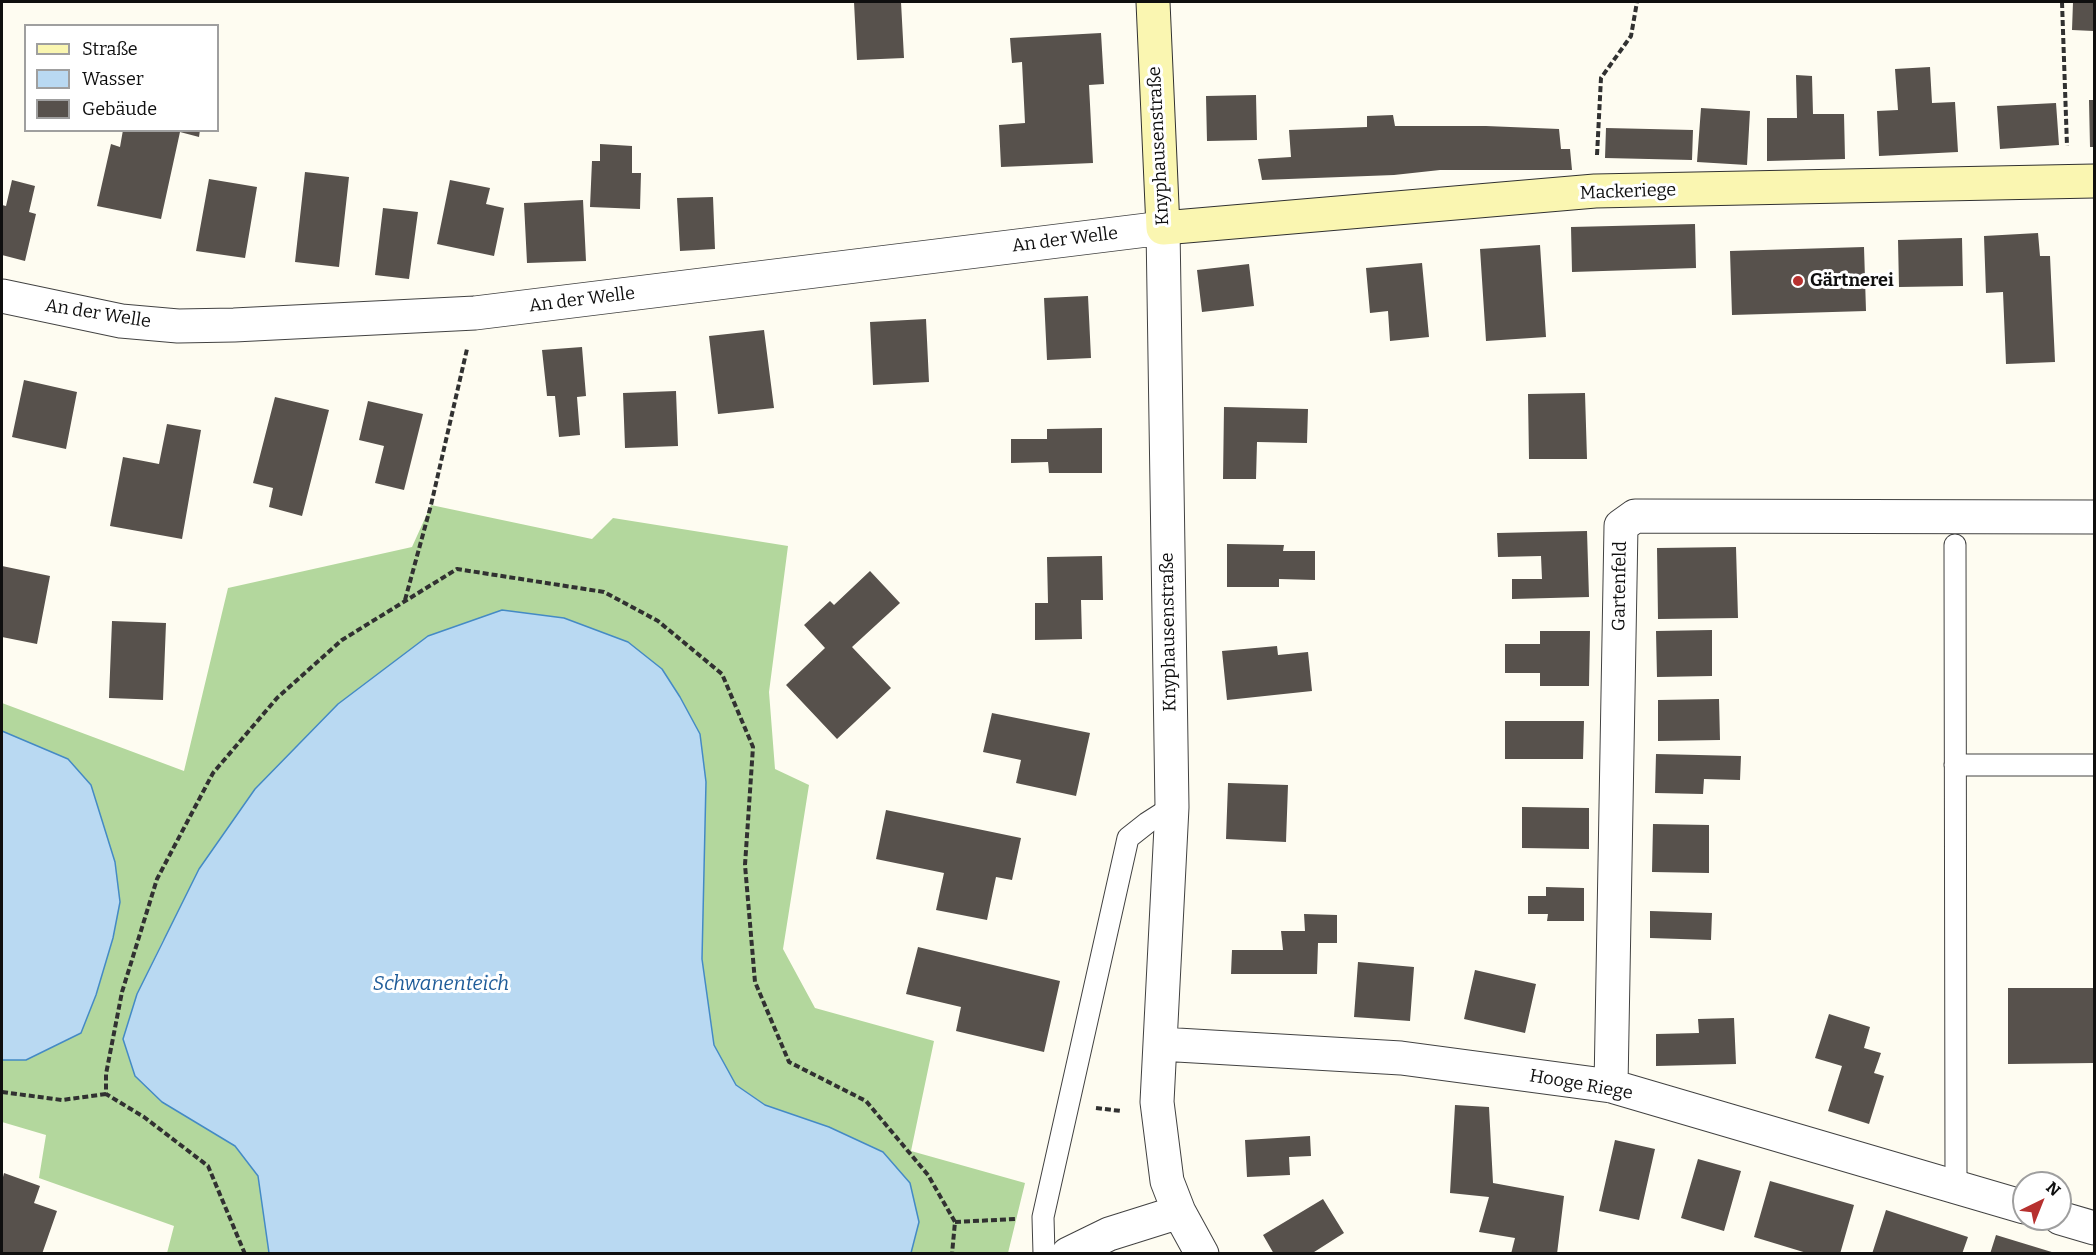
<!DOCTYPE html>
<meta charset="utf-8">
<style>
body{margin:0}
#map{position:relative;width:2096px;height:1255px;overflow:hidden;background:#fefcf1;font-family:Bitter,serif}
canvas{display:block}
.frame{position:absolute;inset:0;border:3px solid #0f0f0f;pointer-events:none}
.legend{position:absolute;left:24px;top:24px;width:195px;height:108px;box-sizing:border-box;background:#fff;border:2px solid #9f9f9f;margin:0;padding:8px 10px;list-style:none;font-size:18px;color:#0f0f0f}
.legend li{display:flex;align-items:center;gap:12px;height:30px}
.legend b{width:30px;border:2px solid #9f9f9f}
.north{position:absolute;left:2012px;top:1171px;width:60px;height:60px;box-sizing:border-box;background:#fff;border:2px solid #9f9f9f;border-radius:50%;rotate:43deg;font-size:16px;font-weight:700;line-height:24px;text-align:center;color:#0f0f0f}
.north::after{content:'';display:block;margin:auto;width:21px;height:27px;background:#b7312f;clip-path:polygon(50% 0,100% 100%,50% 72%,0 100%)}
</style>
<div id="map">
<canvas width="2096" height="1255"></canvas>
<div class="frame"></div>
<ul class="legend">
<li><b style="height:8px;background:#faf6b1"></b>Straße</li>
<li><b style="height:16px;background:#b9d9f2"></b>Wasser</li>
<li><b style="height:16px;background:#57514c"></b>Gebäude</li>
</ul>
<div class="north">N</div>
</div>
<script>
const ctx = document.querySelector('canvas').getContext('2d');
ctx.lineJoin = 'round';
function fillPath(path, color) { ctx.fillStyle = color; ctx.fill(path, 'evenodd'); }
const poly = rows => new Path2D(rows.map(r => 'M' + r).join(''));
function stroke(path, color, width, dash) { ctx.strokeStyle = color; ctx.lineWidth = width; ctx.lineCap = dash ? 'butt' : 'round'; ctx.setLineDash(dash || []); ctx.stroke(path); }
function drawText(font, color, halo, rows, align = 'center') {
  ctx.font = font + ' Bitter,serif'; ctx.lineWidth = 6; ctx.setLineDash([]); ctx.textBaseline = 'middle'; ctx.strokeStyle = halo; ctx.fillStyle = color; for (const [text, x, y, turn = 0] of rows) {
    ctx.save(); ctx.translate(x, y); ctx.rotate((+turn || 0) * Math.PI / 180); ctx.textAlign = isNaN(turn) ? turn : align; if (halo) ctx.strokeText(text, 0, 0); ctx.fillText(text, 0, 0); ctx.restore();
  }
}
const forest = poly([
 [431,505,592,539,613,518,788,546,769,692,775,769,809,785,783,949,815,1008,934,1041,911,1151,1025,1183,1008,1253,911,1253,919,1222,910,1183,883,1152,829,1127,765,1105,736,1085,714,1045,702,959,706,782,700,734,680,697,662,669,163,940,137,994,123,1039,162,1102,235,1146,258,1176,269,1253,167,1253,174,1226,39,1178,46,1135,2,1122,2,1060,26,1060,81,1033,96,995,113,938,68,759,2,731,2,703,184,771,228,588,412,547]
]);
const water = poly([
 [502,610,564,618,628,642,662,669,680,697,700,734,706,782,702,959,714,1045,736,1085,765,1105,829,1127,883,1152,910,1183,919,1222,911,1253,269,1253,258,1176,235,1146,162,1102,135,1076,123,1039,137,994,199,869,255,789,338,704,428,636,502,610],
 [2,731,68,759,91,785,115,862,120,902,113,938,96,995,81,1033,26,1060,2,1060,2,731]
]);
const building = poly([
 [854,2,901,2,904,58,857,60],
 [2073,2,2094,2,2094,31,2072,30],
 [1101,33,1104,84,1089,85,1093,163,1001,167,999,125,1025,123,1022,62,1012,63,1010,38],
 [1930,67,1932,103,1955,102,1958,152,1879,156,1877,111,1898,110,1895,69],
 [1796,75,1812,76,1813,114,1844,114,1845,159,1767,161,1767,118,1797,118],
 [1256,95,1257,140,1207,141,1206,96],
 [2089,100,2094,100,2094,147,2090,147],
 [2056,103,2059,145,2000,149,1997,106],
 [1701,108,1750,111,1747,165,1697,162],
 [1393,115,1395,126,1486,126,1559,129,1561,149,1570,149,1572,170,1440,170,1394,175,1262,180,1258,159,1291,157,1289,130,1367,127,1367,116],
 [1606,128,1693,130,1692,160,1605,158],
 [123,130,200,130,199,137,180,132,161,219,97,206,111,144,120,147],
 [600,144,632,146,632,173,641,173,640,209,590,207,592,161,600,161],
 [305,172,349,177,339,267,295,262],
 [209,179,257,187,245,258,196,251],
 [12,180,35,186,29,212,36,214,25,261,2,255,2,205,6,206],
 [450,180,490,188,486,204,504,208,494,256,437,244],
 [713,197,715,249,680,251,677,198],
 [583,200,586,261,527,263,524,203],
 [383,208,418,212,409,279,375,275],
 [1695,224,1696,268,1572,272,1571,227],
 [2038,233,2040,256,2050,256,2055,362,2006,364,2003,292,1986,293,1984,236],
 [1962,238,1963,286,1899,287,1898,240],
 [1540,245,1546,337,1486,341,1480,249],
 [1864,247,1866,311,1732,315,1730,251],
 [1422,263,1429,337,1390,341,1388,311,1370,313,1366,268],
 [1249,264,1254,306,1202,312,1197,270],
 [1088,296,1091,358,1047,360,1044,298],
 [926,319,929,382,873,385,870,322],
 [764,330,774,408,718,414,709,336],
 [582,347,586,396,577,397,580,435,559,437,555,396,547,396,542,350],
 [24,380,77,392,66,449,12,437],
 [676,391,678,446,625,448,623,393],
 [1585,393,1587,459,1529,459,1528,394],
 [275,397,329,410,302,516,269,507,273,488,253,483],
 [368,401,423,414,404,490,375,483,384,446,359,440],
 [1224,407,1308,409,1307,443,1257,442,1256,479,1223,479],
 [167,424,201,430,182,539,110,526,123,457,159,464],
 [1102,428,1102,473,1049,473,1048,462,1011,463,1011,439,1047,439,1047,429],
 [1587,531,1589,597,1512,599,1512,579,1542,579,1541,556,1498,557,1497,533],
 [1227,544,1284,545,1283,551,1315,551,1315,580,1279,579,1279,587,1227,587],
 [1736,547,1738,618,1658,619,1657,548],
 [1102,556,1103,600,1081,600,1082,639,1035,640,1035,603,1048,603,1047,557],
 [2,566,50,576,37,644,2,637],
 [870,571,900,603,852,647,891,688,837,739,786,685,825,648,804,625,830,601,834,605],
 [112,621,166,623,163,700,109,698],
 [1712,630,1712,676,1657,677,1656,631],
 [1540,631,1590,631,1589,686,1540,686,1540,673,1505,673,1505,644,1540,644],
 [1277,646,1278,655,1308,652,1312,691,1227,700,1222,651],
 [1719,699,1720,740,1658,741,1658,700],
 [992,713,1090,733,1076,796,1016,783,1021,760,983,752],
 [1505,721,1584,721,1583,759,1505,759],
 [1656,754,1741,756,1740,780,1704,779,1703,794,1655,793],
 [1228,783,1288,785,1286,842,1226,839],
 [1522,807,1589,808,1589,849,1522,848],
 [886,810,1021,838,1012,880,996,877,987,920,936,910,944,873,876,859],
 [1653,824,1709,825,1709,873,1652,872],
 [1546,887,1584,888,1584,921,1547,921,1548,914,1528,914,1528,896,1546,896],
 [1650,911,1712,913,1711,940,1650,938],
 [1304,914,1337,915,1337,943,1318,943,1317,974,1231,974,1232,950,1283,950,1281,931,1305,931],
 [918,947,1060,981,1044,1052,956,1031,961,1007,906,994],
 [1358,962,1414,967,1410,1021,1354,1017],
 [1475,970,1536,984,1525,1033,1464,1019],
 [2008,988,2094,988,2094,1063,2008,1064],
 [1829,1014,1870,1027,1864,1048,1881,1053,1874,1073,1884,1076,1869,1124,1828,1111,1842,1066,1815,1058],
 [1734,1018,1736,1064,1656,1066,1656,1034,1699,1033,1698,1019],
 [1455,1105,1489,1107,1493,1183,1564,1196,1557,1254,1511,1254,1515,1238,1479,1232,1489,1197,1450,1193],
 [1310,1136,1311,1156,1289,1157,1290,1175,1247,1177,1245,1140],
 [1615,1140,1655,1149,1639,1220,1599,1211],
 [1698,1159,1741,1171,1724,1231,1681,1218],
 [4,1173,40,1186,34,1203,57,1211,42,1254,2,1254,2,1181],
 [1770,1181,1854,1205,1840,1254,1810,1254,1754,1237],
 [1323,1199,1344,1233,1311,1254,1274,1254,1263,1235],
 [1886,1210,1968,1237,1962,1254,1872,1254],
 [1996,1235,2055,1253,2055,1254,1990,1254]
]);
const path = poly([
 [2062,2,2067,146],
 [1597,155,1601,78,1631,36,1637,2],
 [405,600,431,505,467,349],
 [2,1092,62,1100,106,1094],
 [1096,1108,1121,1111],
 [955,1222,1015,1219],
 [245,1254,208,1166,144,1117,106,1094,106,1074,122,992,157,879,213,773,277,698,342,640,457,569,604,592,658,621,722,674,753,747,745,865,755,982,789,1062,866,1101,928,1175,955,1222,952,1254]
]);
const service = poly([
 [1955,545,1956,1187],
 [1955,765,2094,765],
 [1044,1254,1043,1217,1128,838,1147,823,1172,807]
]);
const minor = poly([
 [2,296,121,321,178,326,234,325,475,313,1163,228,1172,807,1157,1102,1167,1181,1179,1212,1202,1254],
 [1160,1044,1401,1058,1611,1086,2024,1207],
 [1611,1086,1621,526,1635,516,2094,517],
 [2060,1218,2094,1228],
 [1068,1254,1109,1234,1179,1212]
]);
const secondary = poly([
 [1153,2,1163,228,1595,191,2094,181]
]);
const markers = [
 [1798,281,6,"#b7312f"]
];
const streetNames = [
 ["Knyphausenstraße",1159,146,-93],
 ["Mackeriege",1628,192,-2],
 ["An der Welle",1065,240,-7],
 ["An der Welle",582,300,-7],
 ["An der Welle",98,314,9],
 ["Gartenfeld",1620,586,-89],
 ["Knyphausenstraße",1169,632,-91],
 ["Hooge Riege",1581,1085,10]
];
const poiNames = [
 ["Gärtnerei",1810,281]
];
const waterNames = [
 ["Schwanenteich",441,984]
];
fillPath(forest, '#b3d79d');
fillPath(water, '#b9d9f2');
stroke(water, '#448ac5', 1.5);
fillPath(building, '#57514c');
stroke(service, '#424242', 23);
stroke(minor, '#424242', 35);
stroke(secondary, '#313131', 35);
stroke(path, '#313131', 4, [6, 3]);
stroke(service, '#fff', 21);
stroke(minor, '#fff', 33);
stroke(secondary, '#faf6b1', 33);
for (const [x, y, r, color] of markers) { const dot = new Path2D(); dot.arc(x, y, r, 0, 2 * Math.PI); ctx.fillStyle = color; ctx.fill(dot); stroke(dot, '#fff', 2); }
drawText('18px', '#0f0f0f', '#fff', streetNames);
drawText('bold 18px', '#0f0f0f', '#fff', poiNames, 'left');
drawText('italic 20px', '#1f5c99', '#fff', waterNames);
</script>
